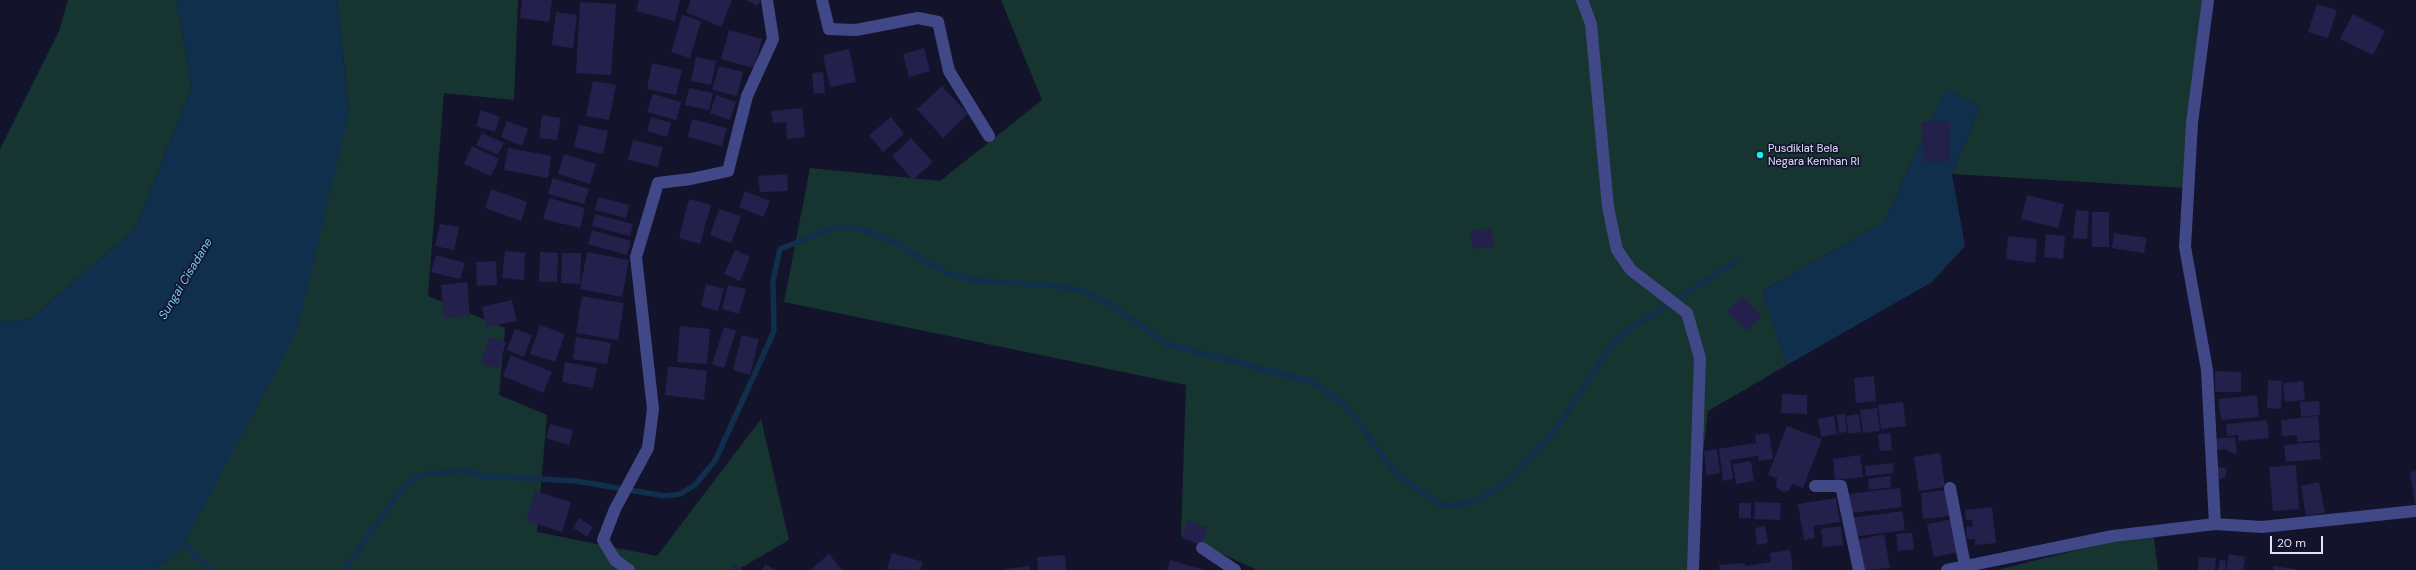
<!DOCTYPE html>
<style>
body{margin:0}
#map{position:relative;width:2416px;height:570px;overflow:hidden;background:#14132c;font-family:"DM Sans",sans-serif}
canvas{display:block}
.scale{position:absolute;left:2270px;top:536px;width:53px;height:18px;box-sizing:border-box;border:2px solid #dfe0fd;border-top:0;padding-left:5px;font-size:12px;line-height:14px;white-space:nowrap;color:#dfe0fd;-webkit-text-stroke:3px #14132c;paint-order:stroke}
</style>
<div id="map">
<canvas width="2416" height="570"></canvas>
<div class="scale">20 m</div>
</div>
<script>
const ctx = document.querySelector('canvas').getContext('2d');
ctx.lineJoin = 'round';
function fillPath(path, color) { ctx.fillStyle = color; ctx.fill(path, 'evenodd'); }
const poly = rows => new Path2D(rows.map(r => 'M' + r).join(''));
function stroke(path, color, width, dash) { ctx.strokeStyle = color; ctx.lineWidth = width; ctx.lineCap = dash ? 'butt' : 'round'; ctx.setLineDash(dash || []); ctx.stroke(path); }
function drawText(font, color, halo, rows, align = 'center') {
  ctx.font = font + ' "DM Sans",sans-serif'; ctx.lineWidth = 3.5; ctx.setLineDash([]); ctx.textBaseline = 'middle'; ctx.strokeStyle = halo; ctx.fillStyle = color; for (const [text, x, y, turn = 0] of rows) {
    ctx.save(); ctx.translate(x, y); ctx.rotate((+turn || 0) * Math.PI / 180); ctx.textAlign = isNaN(turn) ? turn : align; if (halo) ctx.strokeText(text, 0, 0); ctx.fillText(text, 0, 0); ctx.restore();
  }
}
const green = poly([
 [68,0,176,0,192,87,135,229,30,319,0,322,0,149,59,31],
 [337,0,518,0,514,100,444,93,428,296,505,328,499,395,547,415,537,532,657,556,761,419,789,540,737,570,153,570,180,551,349,113],
 [1001,0,2214,0,2185,188,1952,174,1980,107,1946,89,1884,222,1762,291,1787,365,1708,411,1689,570,1257,570,1181,535,1186,385,784,302,810,168,940,181,1042,100],
 [2153,531,2158,570,1997,570]
]);
const water = poly([
 [176,0,337,0,349,113,297,332,180,551,153,570,0,570,0,322,30,319,135,229,192,87],
 [1946,89,1980,107,1952,174,1965,246,1932,282,1787,365,1762,291,1884,222]
]);
const stream = poly([
 [179,539,210,570],
 [344,570,397,495,413,480,424,474,465,471,484,476,576,481,665,496,680,494,695,485,715,461,771,338,774,330,773,281,780,249,831,229,848,227,864,230,894,242,946,273,973,280,1047,285,1083,291,1112,305,1166,344,1310,381,1344,404,1364,429,1377,449,1400,477,1437,503,1452,506,1479,500,1508,481,1550,436,1566,415,1609,348,1628,330,1739,260]
]);
const building = poly([
 [522,0,552,0,549,22,520,18],
 [639,0,680,0,675,21,636,11],
 [691,0,732,0,721,27,686,12],
 [746,0,761,0,757,6],
 [580,2,616,4,611,75,576,73],
 [2317,4,2337,10,2328,38,2308,32],
 [556,12,577,15,573,48,552,45],
 [2353,14,2385,31,2373,55,2340,39],
 [682,15,701,21,690,58,671,52],
 [729,30,762,39,754,68,721,59],
 [924,48,930,71,909,77,903,54],
 [849,49,856,82,830,87,823,55],
 [696,57,716,61,711,85,691,81],
 [652,63,682,70,676,95,647,89],
 [719,66,743,72,737,96,712,90],
 [823,72,825,93,814,94,812,73],
 [593,81,616,85,609,120,586,116],
 [942,86,968,114,943,138,917,109],
 [689,88,713,93,709,110,685,105],
 [653,94,681,102,676,120,647,112],
 [716,95,736,102,730,120,710,113],
 [802,108,805,137,787,139,786,122,773,123,771,111],
 [481,110,500,117,495,132,476,126],
 [542,115,561,118,557,140,539,138],
 [651,117,671,123,667,137,647,131],
 [891,117,904,134,883,152,869,135],
 [692,119,727,128,722,146,688,137],
 [507,121,528,129,522,146,501,137],
 [1949,121,1950,161,1923,162,1922,122],
 [579,125,608,131,603,154,574,147],
 [482,133,504,143,498,155,476,145],
 [911,138,933,162,913,180,892,156],
 [633,140,663,147,658,167,628,160],
 [472,146,499,159,491,176,464,164],
 [508,148,551,156,548,178,504,170],
 [564,154,596,164,590,184,558,174],
 [787,174,788,191,760,192,758,176],
 [553,178,589,189,584,204,548,194],
 [491,189,527,202,521,221,485,208],
 [745,191,770,201,763,217,739,207],
 [2027,195,2064,204,2058,228,2021,219],
 [598,197,629,205,626,218,595,210],
 [549,198,585,208,580,228,543,219],
 [689,199,711,205,700,244,679,238],
 [719,209,741,216,731,243,710,235],
 [2076,210,2089,211,2087,239,2073,238],
 [2092,212,2109,212,2109,247,2092,247],
 [595,214,633,224,630,236,592,226],
 [440,224,459,227,454,250,435,246],
 [1491,228,1494,246,1473,249,1470,231],
 [592,230,631,241,627,255,588,244],
 [2114,233,2147,238,2144,253,2112,248],
 [2046,234,2065,236,2063,259,2044,257],
 [2008,236,2037,239,2035,263,2006,259],
 [735,250,750,257,740,281,724,274],
 [505,251,525,253,524,280,502,278],
 [540,252,558,253,557,282,539,282],
 [587,252,629,260,622,297,580,289],
 [562,253,581,253,580,284,561,283],
 [436,255,465,263,460,279,431,272],
 [496,261,497,285,477,286,476,262],
 [467,282,470,316,444,318,441,285],
 [706,284,724,289,718,311,701,306],
 [728,285,746,289,739,314,722,309],
 [582,296,624,303,618,340,576,333],
 [1742,296,1762,316,1746,331,1727,311],
 [512,300,517,321,486,327,482,307],
 [540,325,565,334,555,362,530,354],
 [680,326,710,329,707,364,677,362],
 [724,327,736,331,724,368,712,364],
 [515,329,532,335,524,357,507,350],
 [742,335,759,339,750,375,733,370],
 [489,337,506,342,498,369,481,363],
 [576,337,611,343,607,364,573,359],
 [511,355,552,372,543,393,503,376],
 [565,362,597,368,593,388,562,382],
 [668,366,707,371,704,400,665,395],
 [2215,371,2241,372,2241,392,2215,392],
 [1874,376,1876,401,1856,403,1854,378],
 [2268,380,2282,381,2281,409,2267,408],
 [2303,381,2305,400,2285,402,2283,383],
 [1782,394,1807,395,1807,414,1781,413],
 [2257,395,2259,417,2221,420,2218,399],
 [2319,401,2320,415,2301,417,2300,402],
 [1903,402,1906,426,1881,429,1878,405],
 [1877,408,1880,431,1863,433,1860,410],
 [1845,414,1847,432,1839,433,1837,415],
 [1859,414,1861,432,1849,434,1846,416],
 [1834,416,1837,434,1821,437,1818,419],
 [2318,416,2320,440,2297,442,2297,435,2282,436,2281,420],
 [2267,420,2269,438,2238,441,2238,435,2227,436,2226,424],
 [550,424,573,430,569,445,546,438],
 [1787,426,1822,439,1803,488,1793,484,1788,491,1783,492,1776,487,1777,478,1768,475],
 [1769,433,1773,459,1759,461,1755,435],
 [1890,433,1892,450,1880,451,1878,434],
 [2235,437,2237,455,2225,449,2215,450,2213,439],
 [2319,442,2321,459,2286,462,2284,445],
 [1756,443,1758,456,1731,460,1729,447],
 [1729,447,1733,479,1723,481,1719,449],
 [1717,449,1720,473,1706,475,1704,451],
 [1940,453,1945,487,1919,491,1914,457],
 [1860,455,1863,477,1835,480,1833,459],
 [1751,461,1754,481,1736,484,1733,464],
 [1893,463,1894,473,1866,476,1865,466],
 [2296,465,2299,509,2273,511,2269,467],
 [2216,466,2227,469,2225,478,2217,479],
 [2416,471,2416,504,2415,504,2410,472],
 [1890,476,1891,487,1869,490,1868,479],
 [2319,482,2325,513,2306,516,2301,486],
 [1900,488,1902,507,1850,513,1848,494],
 [1948,490,1950,516,1923,519,1921,493],
 [535,491,571,502,562,532,526,521],
 [1836,498,1840,522,1813,526,1815,538,1804,540,1798,504],
 [1755,502,1781,503,1780,520,1754,519],
 [1739,503,1751,503,1751,518,1739,518],
 [1992,507,1996,543,1975,545,1975,539,1967,539,1966,527,1973,526,1972,520,1966,520,1965,510],
 [1902,511,1905,530,1853,537,1850,518],
 [579,518,593,527,587,537,573,528],
 [1952,519,1959,552,1934,557,1927,524],
 [1188,520,1208,528,1201,545,1182,538],
 [1765,526,1768,543,1757,545,1755,528],
 [1841,526,1843,545,1823,547,1821,529],
 [1912,533,1914,549,1898,551,1896,534],
 [1884,534,1890,568,1863,570,1857,540],
 [1790,550,1793,570,1720,570,1719,565,1745,563,1745,566,1771,562,1770,553],
 [892,553,923,562,920,570,887,569],
 [829,554,842,570,810,570],
 [2229,554,2245,557,2243,570,2226,570],
 [1065,555,1066,570,1038,570,1037,557],
 [2199,557,2216,558,2215,570,2198,570],
 [1170,560,1205,570,1167,570],
 [2220,560,2226,561,2225,570,2218,570],
 [735,564,743,570,731,570],
 [765,564,776,570,762,570],
 [1029,566,1029,570,1006,570,1006,569],
 [2273,566,2296,569,2296,570,2273,570]
]);
const minor = poly([
 [822,0,829,29,856,30,918,18,938,22,949,71,989,136],
 [1582,0,1591,24,1608,207,1617,250,1631,270,1687,313,1700,358,1693,570],
 [2208,0,2192,123,2185,247,2207,370,2215,524],
 [1815,486,1841,486,1859,570],
 [1950,488,1965,566],
 [1202,548,1235,570],
 [629,570,615,560,603,540,615,509,648,448,653,409,636,257,658,183,691,179,728,171,747,96,773,39,767,0],
 [1947,570,2113,536,2215,524,2262,527,2416,511]
]);
const markers = [
 [1760,155,4,"#16f3eb"]
];
const poiNames = [
 ["Pusdiklat Bela",1768,149],
 ["Negara Kemhan RI",1768,162]
];
const waterNames = [
 ["Sungai Cisadane",186,279,-59]
];
fillPath(green, '#163530');
fillPath(water, '#102f4c');
stroke(stream, '#102f4c', 5.5);
fillPath(building, '#23204c');
stroke(minor, '#414888', 12);
for (const [x, y, r, color] of markers) { const dot = new Path2D(); dot.arc(x, y, r, 0, 2 * Math.PI); ctx.fillStyle = color; ctx.fill(dot); stroke(dot, '#14132c', 1.5); }
drawText('11px', '#dfe0fd', '#14132c', poiNames, 'left');
drawText('italic 12px', '#73ccf8', '#14132c', waterNames);
</script>
